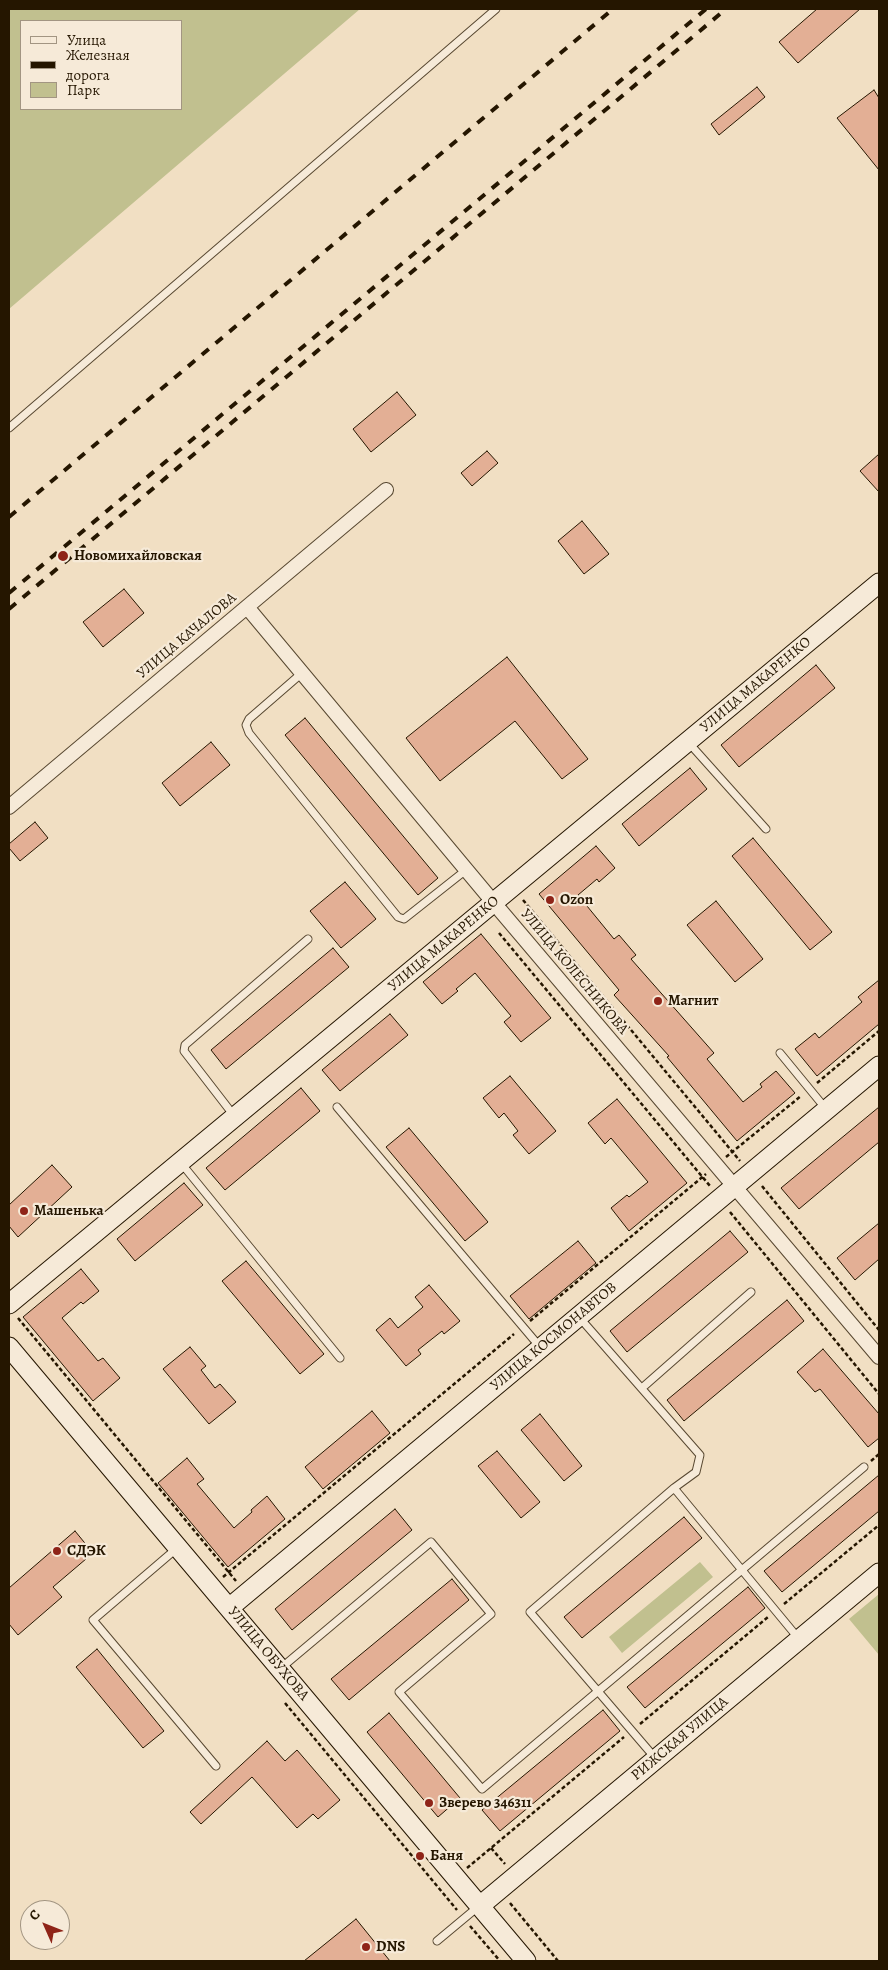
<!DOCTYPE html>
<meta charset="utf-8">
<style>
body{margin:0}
#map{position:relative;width:888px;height:1970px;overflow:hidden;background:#f1dfc3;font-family:Alegreya,serif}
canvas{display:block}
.frame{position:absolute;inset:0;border:10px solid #251600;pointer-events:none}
.legend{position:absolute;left:20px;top:20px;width:162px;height:90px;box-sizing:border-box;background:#f6ead8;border:1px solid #a29582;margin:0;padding:6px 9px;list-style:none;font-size:15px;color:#251600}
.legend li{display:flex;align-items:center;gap:10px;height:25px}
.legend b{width:25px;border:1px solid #a29582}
.north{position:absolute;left:20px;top:1900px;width:50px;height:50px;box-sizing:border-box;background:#f6ead8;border:1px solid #a29582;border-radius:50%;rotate:314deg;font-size:14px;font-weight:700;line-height:20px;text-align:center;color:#251600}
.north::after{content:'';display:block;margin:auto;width:18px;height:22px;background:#8f2418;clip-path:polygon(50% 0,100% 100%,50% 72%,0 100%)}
</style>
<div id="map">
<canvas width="888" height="1970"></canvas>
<div class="frame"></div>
<ul class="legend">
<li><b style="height:6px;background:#f6ead8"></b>Улица</li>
<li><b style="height:6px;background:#251600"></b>Железная дорога</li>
<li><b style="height:14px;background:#c1c08f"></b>Парк</li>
</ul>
<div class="north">С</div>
</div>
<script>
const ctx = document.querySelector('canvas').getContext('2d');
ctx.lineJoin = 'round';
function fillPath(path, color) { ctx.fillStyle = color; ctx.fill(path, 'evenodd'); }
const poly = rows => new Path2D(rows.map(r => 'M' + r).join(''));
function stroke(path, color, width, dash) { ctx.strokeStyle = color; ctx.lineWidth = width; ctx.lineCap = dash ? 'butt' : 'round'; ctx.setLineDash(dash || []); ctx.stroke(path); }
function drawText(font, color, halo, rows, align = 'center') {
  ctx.font = font + ' Alegreya,serif'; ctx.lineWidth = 4.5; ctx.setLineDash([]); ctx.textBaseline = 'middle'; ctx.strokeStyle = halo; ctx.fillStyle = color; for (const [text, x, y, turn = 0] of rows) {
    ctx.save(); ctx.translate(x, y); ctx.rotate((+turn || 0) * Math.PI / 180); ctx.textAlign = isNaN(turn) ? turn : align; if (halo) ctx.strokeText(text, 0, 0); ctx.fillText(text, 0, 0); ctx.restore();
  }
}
const green = poly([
 [9,9,360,9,9,309],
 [21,21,181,21,181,109,21,109],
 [700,1562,713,1577,622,1653,609,1637],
 [879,1594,879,1655,849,1619]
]);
const building = poly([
 [817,9,860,9,798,63,779,42,817,9],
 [757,87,765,97,719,135,711,124,757,87],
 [874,90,879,98,879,170,837,118,874,90],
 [397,392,416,415,371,452,353,429,397,392],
 [487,451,498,463,472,486,461,473,487,451],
 [879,454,879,492,860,471,879,454],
 [582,521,609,554,584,574,558,541,582,521],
 [124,589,144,613,103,647,83,622,124,589],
 [507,657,588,759,562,779,515,721,440,781,406,738,507,657],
 [816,665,835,688,739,767,721,745,816,665],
 [305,718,438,878,418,895,285,735,305,718],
 [211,742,230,765,180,806,162,783,211,742],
 [690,768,707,789,639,846,622,824,690,768],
 [35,822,48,838,20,861,9,848,9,844,35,822],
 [753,838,832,932,810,950,732,856,753,838],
 [596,846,615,868,599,882,597,879,578,895,614,939,619,935,636,955,631,959,714,1053,707,1059,743,1102,762,1087,760,1084,776,1071,795,1093,737,1141,667,1057,669,1056,614,995,619,990,539,894,596,846],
 [345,882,376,919,341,948,310,911,345,882],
 [716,901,763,959,735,982,687,925,716,901],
 [481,934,551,1018,521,1042,504,1022,511,1016,475,973,456,989,458,991,442,1004,423,982,481,934],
 [333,948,349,967,226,1069,211,1050,333,948],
 [879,980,879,1024,817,1076,795,1049,815,1033,819,1038,862,1002,858,997,879,980],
 [390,1014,408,1035,340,1091,322,1070,390,1014],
 [510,1076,556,1131,529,1154,513,1135,518,1131,504,1113,499,1118,483,1098,510,1076],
 [301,1088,320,1111,225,1190,206,1168,301,1088],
 [617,1099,687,1183,629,1231,611,1208,627,1195,629,1197,648,1182,611,1138,605,1144,588,1123,617,1099],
 [879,1107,879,1142,799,1209,781,1188,879,1107],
 [409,1128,488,1222,465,1241,386,1147,409,1128],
 [52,1165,72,1187,18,1237,9,1226,9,1205,52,1165],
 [184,1183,203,1205,135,1261,117,1239,184,1183],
 [879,1223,879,1259,855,1280,837,1258,879,1223],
 [730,1231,748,1252,627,1352,610,1331,730,1231],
 [578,1241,596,1263,529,1319,510,1296,578,1241],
 [246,1261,324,1354,300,1374,222,1281,246,1261],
 [81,1269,99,1291,83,1304,81,1302,62,1318,98,1361,103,1358,120,1378,93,1401,23,1317,81,1269],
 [429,1285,460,1321,444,1334,442,1331,418,1350,421,1354,406,1366,376,1330,390,1318,398,1328,423,1307,415,1297,429,1285],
 [787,1300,804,1321,684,1421,667,1400,787,1300],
 [190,1347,206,1366,201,1370,215,1388,220,1384,236,1402,209,1424,163,1369,190,1347],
 [823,1349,879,1414,879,1438,868,1447,820,1389,815,1392,797,1372,823,1349],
 [372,1411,390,1433,323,1489,305,1467,372,1411],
 [540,1414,582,1466,564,1481,521,1430,540,1414],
 [497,1451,540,1502,521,1518,478,1466,497,1451],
 [187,1458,204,1479,197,1484,234,1528,252,1512,251,1510,267,1496,285,1519,228,1567,158,1483,187,1458],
 [879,1475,879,1511,782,1592,764,1571,879,1475],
 [395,1509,412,1530,292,1630,275,1609,395,1509],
 [684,1517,702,1538,582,1638,564,1617,684,1517],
 [75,1531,93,1553,53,1587,62,1597,18,1635,9,1624,9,1588,75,1531],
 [452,1579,469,1600,349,1700,331,1679,452,1579],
 [748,1587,765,1608,645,1708,627,1687,748,1587],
 [97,1649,164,1731,143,1748,76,1667,97,1649],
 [603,1710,620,1731,500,1831,482,1810,603,1710],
 [389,1713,460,1798,438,1817,367,1732,389,1713],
 [267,1741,285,1761,297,1750,340,1800,318,1819,313,1814,297,1828,252,1777,201,1824,190,1812,267,1741],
 [356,1919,390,1961,304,1961,356,1919]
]);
const path = poly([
 [523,900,740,1161],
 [499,933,710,1186],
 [817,1083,879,1031],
 [726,1157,801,1096],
 [762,1186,879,1330],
 [730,1212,879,1394],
 [18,1318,236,1581],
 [530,1321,706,1174],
 [871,1461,879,1454],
 [223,1577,514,1334],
 [784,1604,879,1525],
 [285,1703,457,1910],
 [640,1724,768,1617],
 [491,1848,505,1864],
 [467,1868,624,1737],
 [510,1903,558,1961],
 [470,1926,500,1961]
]);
const lane = poly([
 [9,428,496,9],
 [302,673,249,719,246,725,249,733,398,917,404,919,466,870],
 [688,742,766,829],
 [780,1053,826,1109],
 [337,1107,540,1347],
 [235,1117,184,1051,185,1045,308,939],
 [181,1163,340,1358],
 [579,1317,700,1455,696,1472,674,1488,799,1639],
 [642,1388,751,1292],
 [176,1549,93,1620,216,1766],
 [281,1668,431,1542,491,1614,399,1692,482,1789,864,1467],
 [656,1759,530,1612,674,1488],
 [437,1941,479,1906]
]);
const street = poly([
 [247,607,494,903,879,1357],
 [9,807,386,490]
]);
const secondary = poly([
 [9,1304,879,583],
 [9,1347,526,1961],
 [229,1608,879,1066],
 [481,1905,879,1573]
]);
const rail = poly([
 [9,517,613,9],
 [9,593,706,9],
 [9,609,726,9]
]);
const markers = [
 [63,556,6,"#8f2418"],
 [550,900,5,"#8f2418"],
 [658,1001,5,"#8f2418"],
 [24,1211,5,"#8f2418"],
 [57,1551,5,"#8f2418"],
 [429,1803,5,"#8f2418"],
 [420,1856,5,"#8f2418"],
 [366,1947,5,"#8f2418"]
];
const poiNames = [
 ["Новомихайловская",74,556],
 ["Ozon",560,900],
 ["Магнит",668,1001],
 ["Машенька",34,1211],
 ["СДЭК",67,1551],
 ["Зверево 346311",439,1803],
 ["Баня",430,1856],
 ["DNS",376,1947]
];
const streetNames = [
 ["УЛИЦА КАЧАЛОВА",187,636,-40],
 ["УЛИЦА МАКАРЕНКО",756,685,-40],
 ["УЛИЦА МАКАРЕНКО",444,944,-40],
 ["УЛИЦА КОЛЕСНИКОВА",574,972,50],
 ["УЛИЦА КОСМОНАВТОВ",554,1337,-40],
 ["УЛИЦА ОБУХОВА",268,1654,50],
 ["РИЖСКАЯ УЛИЦА",680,1739,-40]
];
fillPath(green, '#c1c08f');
fillPath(building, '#e3af95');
stroke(building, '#251600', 1);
stroke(lane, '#584831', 9);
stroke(street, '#584831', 16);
stroke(secondary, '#251600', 21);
stroke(path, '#251600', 2.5, [4, 2.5]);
stroke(lane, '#f6ead8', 7);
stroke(street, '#f6ead8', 14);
stroke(secondary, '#f6ead8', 19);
stroke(rail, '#251600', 4, [9, 9]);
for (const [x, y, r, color] of markers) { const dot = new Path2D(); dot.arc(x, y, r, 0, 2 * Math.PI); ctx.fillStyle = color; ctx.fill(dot); stroke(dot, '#f6ead8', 2); }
drawText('bold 15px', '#251600', '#f6ead8', poiNames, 'left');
drawText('15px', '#251600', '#f6ead8', streetNames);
</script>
